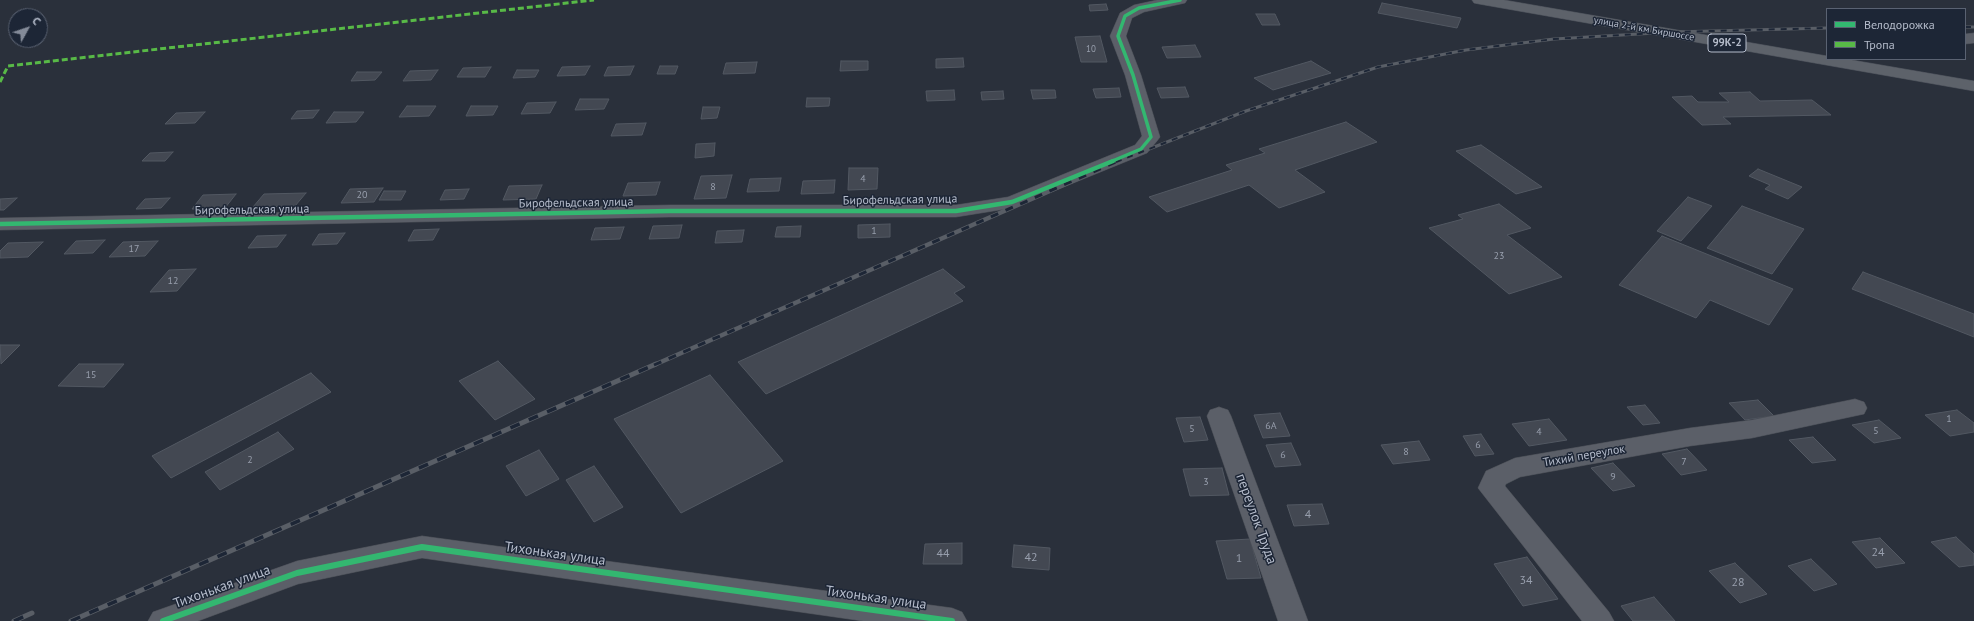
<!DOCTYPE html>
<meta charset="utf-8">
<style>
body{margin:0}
#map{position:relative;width:1974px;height:621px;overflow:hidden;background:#2a303b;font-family:"PT Sans",sans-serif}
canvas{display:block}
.legend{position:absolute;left:1826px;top:8px;width:140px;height:52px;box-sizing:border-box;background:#1d2636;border:1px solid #5a6272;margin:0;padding:5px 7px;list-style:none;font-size:12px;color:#b5bccb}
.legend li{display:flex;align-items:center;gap:8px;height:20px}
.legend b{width:20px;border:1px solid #5a6272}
.north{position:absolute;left:8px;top:8px;width:40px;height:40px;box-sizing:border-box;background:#1d2636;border:1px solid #5a6272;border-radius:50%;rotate:50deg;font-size:11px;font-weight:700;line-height:16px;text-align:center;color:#b5bccb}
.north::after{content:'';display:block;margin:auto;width:14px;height:18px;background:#848b99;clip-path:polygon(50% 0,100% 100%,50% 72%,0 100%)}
</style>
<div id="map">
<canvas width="1974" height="621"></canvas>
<ul class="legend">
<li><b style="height:5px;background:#33b770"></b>Велодорожка</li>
<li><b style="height:5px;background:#58b947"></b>Тропа</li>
</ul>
<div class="north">С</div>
</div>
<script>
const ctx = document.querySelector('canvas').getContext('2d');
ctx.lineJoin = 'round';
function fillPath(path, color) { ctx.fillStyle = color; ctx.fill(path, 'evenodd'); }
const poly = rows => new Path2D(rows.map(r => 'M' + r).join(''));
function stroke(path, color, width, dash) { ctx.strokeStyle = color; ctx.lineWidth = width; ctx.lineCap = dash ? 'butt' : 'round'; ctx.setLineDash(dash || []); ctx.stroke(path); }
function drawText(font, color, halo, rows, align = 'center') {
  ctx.font = font + ' "PT Sans",sans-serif'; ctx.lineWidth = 3; ctx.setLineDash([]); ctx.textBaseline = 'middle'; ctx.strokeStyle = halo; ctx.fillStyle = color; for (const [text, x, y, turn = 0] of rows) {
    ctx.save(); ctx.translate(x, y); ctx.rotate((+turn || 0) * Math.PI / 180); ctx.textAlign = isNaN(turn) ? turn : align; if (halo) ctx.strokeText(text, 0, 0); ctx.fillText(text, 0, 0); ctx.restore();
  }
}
const building = poly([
 [1382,3,1461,18,1457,28,1378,13,1382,3],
 [1106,4,1108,10,1090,11,1089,5,1106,4],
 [1256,14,1275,14,1280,25,1262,25,1256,14],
 [1100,36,1107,62,1081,62,1075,37,1100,36],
 [1195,45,1201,57,1167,58,1162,47,1195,45],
 [963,58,964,67,936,68,936,59,963,58],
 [841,61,868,61,868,70,840,71,841,61],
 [1311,61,1331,73,1273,90,1254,78,1311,61],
 [757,62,755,73,723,74,726,63,757,62],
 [590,66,585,75,557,76,562,67,590,66],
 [634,66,630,75,604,76,608,67,634,66],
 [660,66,678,66,675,74,657,74,660,66],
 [491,67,485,77,457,77,463,68,491,67],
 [438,70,431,80,403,81,410,71,438,70],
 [517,70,539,70,535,77,513,78,517,70],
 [357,72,382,72,375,80,351,81,357,72],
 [1185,87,1189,97,1161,98,1157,88,1185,87],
 [1119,88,1121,97,1096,98,1093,89,1119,88],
 [954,90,955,100,927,101,926,91,954,90],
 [1031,90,1055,90,1056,98,1033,99,1031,90],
 [1003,91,1004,99,982,100,981,92,1003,91],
 [1750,92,1760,101,1812,100,1831,115,1723,117,1731,124,1702,125,1672,97,1692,96,1698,102,1729,102,1719,93,1750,92],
 [807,98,830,98,829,106,806,107,807,98],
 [580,99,609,99,604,109,575,110,580,99],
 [556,102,550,113,521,114,527,103,556,102],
 [407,106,436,106,429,116,399,117,407,106],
 [471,106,498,106,493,115,466,116,471,106],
 [703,107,720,107,717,118,701,119,703,107],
 [319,110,313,118,291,119,297,111,319,110],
 [205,112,195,123,165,124,176,113,205,112],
 [334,112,364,112,356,122,326,123,334,112],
 [1346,122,1377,142,1295,170,1325,192,1279,208,1249,185,1167,212,1149,197,1232,170,1226,165,1265,153,1259,149,1346,122],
 [646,123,642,135,611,136,616,124,646,123],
 [715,143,714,156,695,158,696,144,715,143],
 [1481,145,1542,187,1516,194,1456,151,1481,145],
 [173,152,165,161,142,161,150,153,173,152],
 [849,168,878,168,877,189,848,190,849,168],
 [1758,169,1802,187,1788,199,1765,189,1770,185,1749,176,1758,169],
 [732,175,726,198,694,199,701,176,732,175],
 [781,178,779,191,747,192,750,179,781,178],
 [835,180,834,193,801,194,803,181,835,180],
 [660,182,656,195,623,196,628,183,660,182],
 [542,185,536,199,503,200,509,186,542,185],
 [383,188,374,202,341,203,350,189,383,188],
 [469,189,464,199,440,200,445,190,469,189],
 [384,191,406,191,401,200,379,200,384,191],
 [306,193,295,206,253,207,264,194,306,193],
 [236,194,225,208,192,209,203,195,236,194],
 [1688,197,1712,206,1681,241,1657,231,1688,197],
 [17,198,4,210,0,210,0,199,17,198],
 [170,198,161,208,136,209,145,199,170,198],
 [1499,204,1531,228,1507,235,1562,277,1509,294,1429,228,1463,219,1458,215,1499,204],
 [1742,206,1804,229,1772,274,1707,248,1742,206],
 [890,224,890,237,858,238,858,225,890,224],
 [682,225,679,238,649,239,653,226,682,225],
 [801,226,800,237,775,237,777,227,801,226],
 [624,227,620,239,591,240,595,228,624,227],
 [439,229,433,240,408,241,414,230,439,229],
 [744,230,742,242,715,243,717,231,744,230],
 [345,233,337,244,312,245,319,234,345,233],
 [286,235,277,247,248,248,257,236,286,235],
 [1662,236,1793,289,1769,325,1710,300,1696,318,1619,285,1662,236],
 [105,240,93,253,64,254,76,241,105,240],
 [158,241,145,256,109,257,123,242,158,241],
 [43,242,28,257,0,258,0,251,8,243,43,242],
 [196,269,177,291,150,292,169,270,196,269],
 [943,269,965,287,954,293,963,301,766,394,738,362,943,269],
 [1863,272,1974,314,1974,337,1852,289,1863,272],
 [0,345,20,345,1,364,0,345],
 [498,361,535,399,495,420,459,381,498,361],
 [79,364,124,364,104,387,58,386,79,364],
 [311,373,331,392,171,478,152,456,311,373],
 [710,375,783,461,681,513,614,419,710,375],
 [1758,400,1774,416,1745,420,1729,403,1758,400],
 [1645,405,1660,423,1643,425,1627,407,1645,405],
 [1957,410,1974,423,1974,432,1950,436,1925,415,1957,410],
 [1280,413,1290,436,1263,438,1254,415,1280,413],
 [1200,417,1208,440,1184,442,1176,418,1200,417],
 [1549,419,1567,440,1529,446,1512,424,1549,419],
 [1879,420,1901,438,1874,443,1852,425,1879,420],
 [278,432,294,449,220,490,205,472,278,432],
 [1481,434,1494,454,1475,456,1463,436,1481,434],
 [1813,437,1836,460,1812,463,1789,440,1813,437],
 [1419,441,1430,460,1393,464,1381,445,1419,441],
 [1291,443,1301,465,1275,467,1266,445,1291,443],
 [1687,449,1707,470,1681,475,1662,454,1687,449],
 [539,450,559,479,526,496,506,466,539,450],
 [1613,463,1635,486,1613,491,1591,468,1613,463],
 [594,466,623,507,594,522,566,480,594,466],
 [1222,468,1229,495,1190,496,1183,469,1222,468],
 [1322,504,1329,524,1294,526,1287,505,1322,504],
 [1956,537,1974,554,1974,565,1959,567,1931,542,1956,537],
 [1880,538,1905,563,1876,568,1852,542,1880,538],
 [1250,539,1261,578,1227,579,1216,541,1250,539],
 [962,543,962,564,923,564,925,544,962,543],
 [1014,545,1050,548,1049,570,1012,567,1014,545],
 [1527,557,1558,599,1523,606,1494,564,1527,557],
 [1811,559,1837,584,1814,591,1788,566,1811,559],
 [1735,563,1767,594,1740,603,1709,571,1735,563],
 [1654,597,1675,621,1633,621,1621,606,1654,597]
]);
const minor = poly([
 [1157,0,1187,0,1185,3,1144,12,1132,18,1126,36,1141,75,1160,137,1157,141,1147,153,1012,208,956,217,670,217,0,230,0,218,670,205,956,205,1008,197,1135,145,1142,136,1125,75,1110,36,1120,13,1134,5,1157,0],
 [1974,33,1974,43,1965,44,1965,34,1974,33],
 [1855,399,1864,402,1867,408,1864,414,1752,438,1690,446,1520,477,1506,484,1505,486,1609,612,1614,621,1582,621,1478,488,1486,471,1515,458,1690,428,1752,420,1855,399],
 [1219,407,1228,410,1231,416,1308,621,1278,621,1207,416,1210,410,1219,407],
 [422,536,952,608,962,612,967,621,863,621,422,558,298,584,198,621,148,621,153,612,297,561,422,536]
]);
const major = poly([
 [1472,0,1504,0,1827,56,1827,59,1846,59,1974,81,1974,91,1479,4,1474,3,1472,0]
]);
const railFar2 = poly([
 [1965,27,1974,27],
 [1116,162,1246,111,1378,67,1466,50,1554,39,1673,32,1827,28]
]);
const railFar1 = poly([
 [654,365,1118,161]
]);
const rail = poly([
 [14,621,32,613],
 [71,621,656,364]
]);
const quiet = poly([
 [0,82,8,66,594,0]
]);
const cyclewayFar2 = poly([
 [1110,162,1141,149,1151,137,1133,75,1118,36,1125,16,1139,8,1180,0]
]);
const cyclewayFar1 = poly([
 [0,224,670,211,956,211,1012,202,1113,161]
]);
const cycleway = poly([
 [163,621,297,573,422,547,952,621]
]);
const farNumbernames = [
 ["10",1091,49]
];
const farStreetnames = [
 ["улица 2-й км Биршоссе",1644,29,10]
];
const numberNames = [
 ["4",863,179],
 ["8",713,187],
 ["20",362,195],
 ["1",874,231],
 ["17",134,249],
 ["23",1499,256],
 ["12",173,281],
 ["15",91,375],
 ["1",1949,419],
 ["6А",1271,426],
 ["5",1192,429],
 ["5",1876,431],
 ["4",1539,432],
 ["6",1478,445],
 ["8",1406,452],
 ["6",1283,455],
 ["2",250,460],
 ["7",1684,462],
 ["9",1613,477],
 ["3",1206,482]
];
const shields = [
 [1727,43,38]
];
const shieldNames = [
 ["99К-2",1727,43]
];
const streetNames = [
 ["Бирофельдская улица",900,200,-1],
 ["Бирофельдская улица",576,203,-1],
 ["Бирофельдская улица",252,210,-1],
 ["Тихий переулок",1584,456,-10]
];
const nearNumbernames = [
 ["4",1308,515],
 ["24",1878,553],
 ["44",943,554],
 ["42",1031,558],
 ["1",1239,559],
 ["34",1526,581],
 ["28",1738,583]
];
const nearStreetnames = [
 ["переулок Труда",1256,519,70],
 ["Тихонькая улица",555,554,8],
 ["Тихонькая улица",222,587,-20],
 ["Тихонькая улица",876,598,8]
];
fillPath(building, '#434852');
stroke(building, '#525862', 1);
stroke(minor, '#474b53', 1);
stroke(major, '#484d57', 1);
fillPath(minor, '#5b5f68');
fillPath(major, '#5d626a');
stroke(railFar2, '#595e66', 3);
stroke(railFar1, '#595e66', 4.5);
stroke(rail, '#595e66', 5);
stroke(railFar2, '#1d2636', 2, [6]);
stroke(railFar1, '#1d2636', 3, [8]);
stroke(rail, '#1d2636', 3.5, [10]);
stroke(quiet, '#58b947', 3, [6, 3]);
stroke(cyclewayFar2, '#33b770', 3.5);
stroke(cyclewayFar1, '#33b770', 4.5);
stroke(cycleway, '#33b770', 6);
drawText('9px', '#989fad', null, farNumbernames);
drawText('10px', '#b5bccb', '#1d2636', farStreetnames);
drawText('10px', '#989fad', null, numberNames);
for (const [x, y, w] of shields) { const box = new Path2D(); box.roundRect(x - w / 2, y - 9, w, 18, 3); ctx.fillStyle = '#1d2636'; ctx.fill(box); stroke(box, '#b5bccb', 1); }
drawText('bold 11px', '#b5bccb', null, shieldNames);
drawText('12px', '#b5bccb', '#1d2636', streetNames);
drawText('12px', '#989fad', null, nearNumbernames);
drawText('14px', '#b5bccb', '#1d2636', nearStreetnames);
</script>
